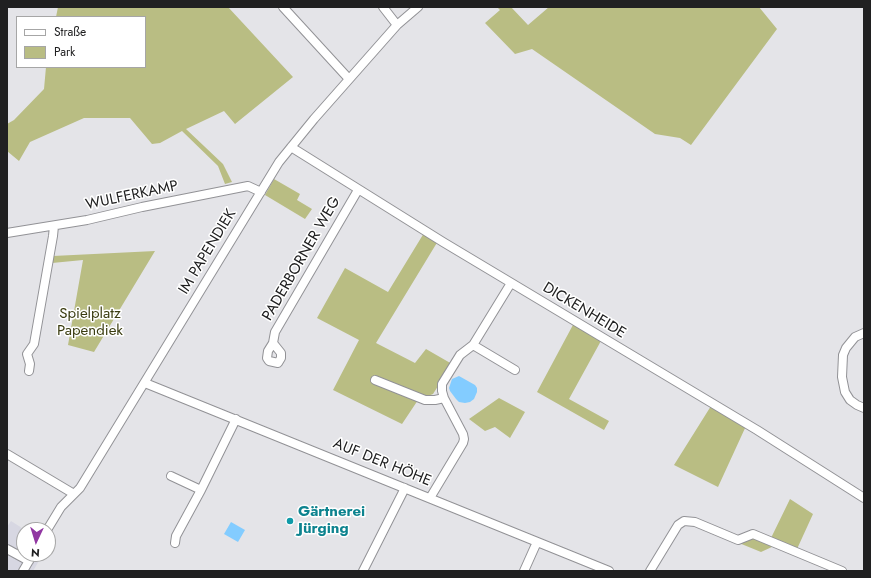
<!DOCTYPE html>
<meta charset="utf-8">
<style>
body{margin:0}
#map{position:relative;width:871px;height:578px;overflow:hidden;background:#e4e4e8;font-family:Jost,sans-serif}
canvas{display:block}
.frame{position:absolute;inset:0;border:8px solid #202021;pointer-events:none}
.legend{position:absolute;left:16px;top:16px;width:130px;height:52px;box-sizing:border-box;background:#fff;border:1px solid #a6a6a6;margin:0;padding:5px 7px;list-style:none;font-size:12px;color:#202021}
.legend li{display:flex;align-items:center;gap:8px;height:20px}
.legend b{width:20px;border:1px solid #a6a6a6}
.north{position:absolute;left:16px;top:522px;width:40px;height:40px;box-sizing:border-box;background:#fff;border:1px solid #a6a6a6;border-radius:50%;rotate:184deg;font-size:11px;font-weight:700;line-height:16px;text-align:center;color:#202021}
.north::after{content:'';display:block;margin:auto;width:14px;height:18px;background:#9137a2;clip-path:polygon(50% 0,100% 100%,50% 72%,0 100%)}
</style>
<div id="map">
<canvas width="871" height="578"></canvas>
<div class="frame"></div>
<ul class="legend">
<li><b style="height:5px;background:#fff"></b>Straße</li>
<li><b style="height:11px;background:#b9bd83"></b>Park</li>
</ul>
<div class="north">N</div>
</div>
<script>
const ctx = document.querySelector('canvas').getContext('2d');
ctx.lineJoin = 'round';
function fillPath(path, color) { ctx.fillStyle = color; ctx.fill(path, 'evenodd'); }
const poly = rows => new Path2D(rows.map(r => 'M' + r).join(''));
function stroke(path, color, width, dash) { ctx.strokeStyle = color; ctx.lineWidth = width; ctx.lineCap = dash ? 'butt' : 'round'; ctx.setLineDash(dash || []); ctx.stroke(path); }
function drawText(font, color, halo, rows, align = 'center') {
  ctx.font = font + ' Jost,sans-serif'; ctx.lineWidth = 3; ctx.setLineDash([]); ctx.textBaseline = 'middle'; ctx.strokeStyle = halo; ctx.fillStyle = color; for (const [text, x, y, turn = 0] of rows) {
    ctx.save(); ctx.translate(x, y); ctx.rotate((+turn || 0) * Math.PI / 180); ctx.textAlign = isNaN(turn) ? turn : align; if (halo) ctx.strokeText(text, 0, 0); ctx.fillText(text, 0, 0); ctx.restore();
  }
}
const built = poly([
 [11,521,25,530,24,554,43,554,33,571,7,571,7,527]
]);
const green = poly([
 [58,7,228,7,293,77,235,124,224,111,186,129,223,164,232,182,225,184,218,166,182,131,160,143,152,144,130,118,84,118,30,142,19,161,7,151,7,124,14,120,44,89,46,67,145,67,145,17,56,17],
 [497,7,511,7,528,25,549,7,759,7,777,29,691,145,680,138,655,134,532,49,515,54,485,23,500,10],
 [274,179,300,194,297,200,312,209,305,219,265,195],
 [424,233,438,241,376,343,415,363,426,349,452,364,433,394,418,400,402,424,333,390,359,340,317,318,345,268,388,292],
 [155,251,94,352,68,345,83,260,52,263,53,256],
 [574,323,602,339,569,399,609,421,604,430,537,392],
 [499,398,525,412,510,438,495,427,485,431,469,419],
 [711,406,746,426,718,487,674,465],
 [790,499,813,514,797,549,771,538],
 [753,537,774,546,761,552,739,543]
]);
const water = poly([
 [459,376,475,385,477,388,477,392,474,399,470,402,465,403,459,402,456,399,450,391,449,388,452,379],
 [231,522,245,530,238,542,224,534]
]);
const minor = poly([
 [283,7,349,79],
 [383,7,397,25],
 [291,147,443,242,757,430,864,498],
 [7,233,87,220,142,207,248,186,261,192],
 [864,333,855,337,846,348,843,355,842,377,845,392,850,400,857,405,864,408],
 [273,343,281,353,281,358,278,363,269,361,267,358,268,351,273,343,275,332,358,190],
 [473,345,515,370],
 [29,371,30,364,27,354,34,344,53,236,54,226],
 [375,380,425,400,435,400,444,398],
 [145,383,609,571],
 [7,454,74,494],
 [171,476,201,490],
 [430,498,463,443,464,439,463,434,444,398,442,391,442,384,460,355,473,345,511,283],
 [47,530,61,507,80,488,279,162,314,119,397,25,418,7],
 [175,543,176,536,201,490,236,419],
 [7,549,29,561],
 [23,571,33,554],
 [363,571,405,488],
 [524,571,537,542],
 [650,571,678,525,684,521,695,522,738,540,753,534,842,571]
]);
const markers = [
 [290,521,4,"#0f9aa8"]
];
const streetNames = [
 ["WULFERKAMP",132,196,-12],
 ["IM PAPENDIEK",208,252,-59],
 ["PADERBORNER WEG",302,259,-60],
 ["DICKENHEIDE",584,311,31],
 ["AUF DER HÖHE",382,463,22]
];
const parkNames = [
 ["Spielplatz",90,314],
 ["Papendiek",90,331]
];
const cultureNames = [
 ["Gärtnerei",298,512],
 ["Jürging",298,529]
];
fillPath(built, '#d7d7e2');
fillPath(green, '#b9bd83');
fillPath(water, '#83ccff');
stroke(minor, '#929296', 10);
stroke(minor, '#fff', 8);
for (const [x, y, r, color] of markers) { const dot = new Path2D(); dot.arc(x, y, r, 0, 2 * Math.PI); ctx.fillStyle = color; ctx.fill(dot); stroke(dot, '#fff', 1.5); }
drawText('15px', '#202021', '#fff', streetNames);
drawText('15px', '#3a3c10', '#fff', parkNames);
drawText('bold 15px', '#0d838f', '#fff', cultureNames, 'left');
</script>
